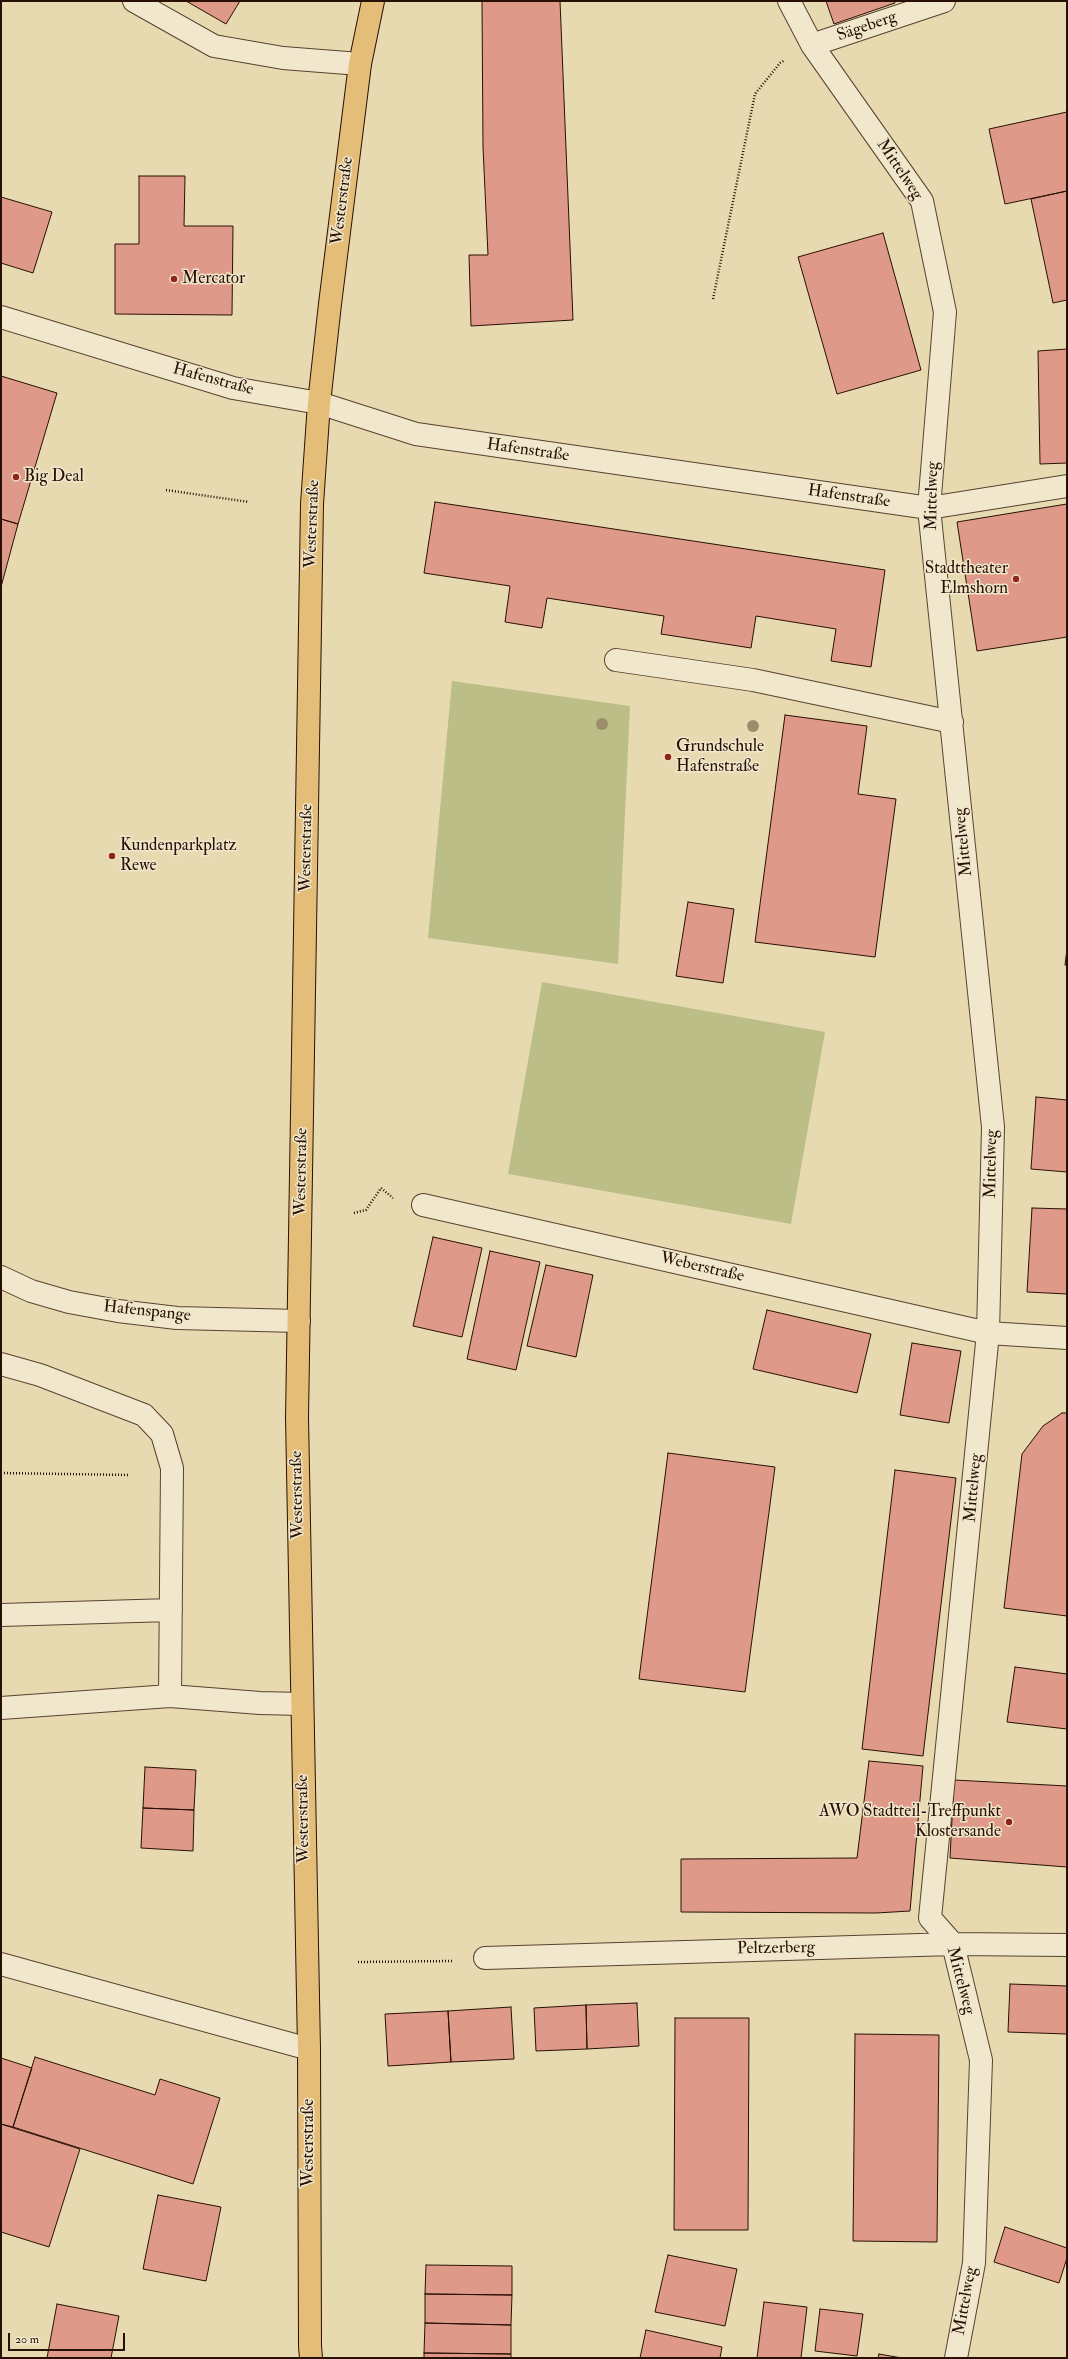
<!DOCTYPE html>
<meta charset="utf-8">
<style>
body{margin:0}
#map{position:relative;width:1068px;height:2359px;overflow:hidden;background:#e8dab0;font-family:"IM FELL Double Pica",serif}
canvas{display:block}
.frame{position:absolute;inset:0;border:2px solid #281004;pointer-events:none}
.scale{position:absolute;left:8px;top:2333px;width:117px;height:18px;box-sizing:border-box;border:2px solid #281004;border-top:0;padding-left:5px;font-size:12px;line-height:14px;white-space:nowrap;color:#281004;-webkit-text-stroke:3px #f0e7cc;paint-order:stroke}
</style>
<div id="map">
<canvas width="1068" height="2359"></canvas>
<div class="frame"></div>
<div class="scale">20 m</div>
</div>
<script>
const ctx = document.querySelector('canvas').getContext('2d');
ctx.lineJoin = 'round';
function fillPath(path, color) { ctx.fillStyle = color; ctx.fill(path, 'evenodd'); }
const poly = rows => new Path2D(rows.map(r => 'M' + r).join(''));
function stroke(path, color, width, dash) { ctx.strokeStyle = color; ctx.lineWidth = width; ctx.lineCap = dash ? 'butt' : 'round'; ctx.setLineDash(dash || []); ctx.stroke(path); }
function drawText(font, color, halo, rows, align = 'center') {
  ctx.font = font + ' "IM FELL Double Pica",serif'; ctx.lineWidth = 3; ctx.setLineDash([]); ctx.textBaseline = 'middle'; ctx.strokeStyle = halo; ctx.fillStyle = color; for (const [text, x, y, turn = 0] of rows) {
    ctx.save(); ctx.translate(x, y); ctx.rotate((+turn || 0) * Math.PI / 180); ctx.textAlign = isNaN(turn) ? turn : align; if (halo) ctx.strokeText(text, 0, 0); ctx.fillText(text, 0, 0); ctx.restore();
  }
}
const green = poly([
 [452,681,630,706,618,964,428,938],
 [542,982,825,1032,791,1224,508,1174]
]);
const building = poly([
 [186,1,240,1,226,24,186,1],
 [482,1,560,1,573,320,471,326,469,255,488,255,483,147,482,1],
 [826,1,894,1,895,3,834,24,826,1],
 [1067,112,1067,191,1005,204,989,129,1067,112],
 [139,176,185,176,184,226,233,226,232,315,115,314,115,244,139,244,139,176],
 [1067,191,1067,300,1053,303,1031,199,1067,191],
 [1,197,52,212,33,273,1,263,1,197],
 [883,233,921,370,837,394,798,257,883,233],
 [1067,349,1067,463,1040,464,1038,351,1067,349],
 [1,376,57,393,18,524,1,519,1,376],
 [435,502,885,570,871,667,831,661,836,629,756,616,751,648,661,634,664,616,547,598,542,628,505,622,510,586,424,573,435,502],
 [1067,504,1067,637,977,651,957,522,1067,504],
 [1,519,18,524,1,587,1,519],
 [785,715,867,726,858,794,896,799,875,957,755,942,785,715],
 [688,902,734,909,723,983,676,976,688,902],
 [1067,949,1067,966,1065,965,1067,949],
 [1036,1097,1067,1100,1067,1172,1031,1169,1036,1097],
 [1032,1208,1067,1209,1067,1294,1027,1292,1032,1208],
 [433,1237,482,1248,462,1337,413,1326,433,1237],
 [490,1251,540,1262,516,1370,467,1359,490,1251],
 [546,1265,593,1275,576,1357,527,1346,546,1265],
 [767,1310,871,1334,857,1393,753,1369,767,1310],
 [912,1343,961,1351,949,1423,900,1415,912,1343],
 [1062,1413,1067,1413,1067,1616,1004,1608,1022,1454,1043,1426,1062,1413],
 [668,1453,775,1467,745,1692,639,1679,668,1453],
 [895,1470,956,1478,923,1756,862,1749,895,1470],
 [1015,1667,1067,1674,1067,1729,1007,1722,1015,1667],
 [869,1761,923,1766,910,1911,876,1913,681,1912,681,1859,857,1858,869,1761],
 [145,1767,196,1770,194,1810,143,1808,145,1767],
 [954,1780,1067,1786,1067,1867,950,1858,954,1780],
 [143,1808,194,1810,193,1851,141,1848,143,1808],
 [1010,1984,1067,1986,1067,2034,1008,2032,1010,1984],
 [637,2003,639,2046,587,2049,586,2005,637,2003],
 [586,2005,587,2049,536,2051,534,2008,586,2005],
 [511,2007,514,2059,451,2062,448,2011,511,2007],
 [448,2011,451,2062,388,2066,385,2014,448,2011],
 [675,2018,749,2018,748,2230,674,2230,675,2018],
 [855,2034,939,2035,937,2242,853,2241,855,2034],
 [35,2057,155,2095,160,2079,220,2098,193,2184,13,2127,35,2057],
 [1,2058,32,2068,13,2127,1,2124,1,2058],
 [1,2124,80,2149,49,2247,1,2232,1,2124],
 [158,2195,221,2207,206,2281,143,2269,158,2195],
 [1005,2227,1067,2248,1067,2258,1059,2283,994,2262,1005,2227],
 [668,2255,737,2269,725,2326,655,2312,668,2255],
 [426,2265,512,2266,512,2295,425,2294,426,2265],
 [425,2294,512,2295,511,2325,425,2323,425,2294],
 [764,2302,807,2307,801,2358,757,2358,764,2302],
 [57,2304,119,2316,111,2358,47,2358,57,2304],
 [820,2309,863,2314,857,2356,815,2351,820,2309],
 [425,2323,511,2325,511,2354,424,2353,425,2323],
 [646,2330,722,2347,720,2358,640,2358,646,2330],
 [424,2353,511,2354,511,2358,424,2358,424,2353],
 [879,2354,902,2358,878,2358,879,2354]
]);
const path = poly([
 [713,299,755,94,780,63,785,60],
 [166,490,249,502],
 [354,1213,366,1210,381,1188,393,1198],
 [1,1473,129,1475],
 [358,1962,453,1961]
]);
const minor = poly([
 [134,1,214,46,283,58,360,64],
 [789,1,812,45,922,201,945,312,929,508,993,1127,988,1333,930,1918,953,1944,981,2060,974,2263,956,2358],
 [812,45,944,1],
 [1,317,233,388,319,403,416,434,929,508,1067,486],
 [616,660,753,680,952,722],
 [423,1205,988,1333,1067,1338],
 [1,1277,31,1291,69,1302,118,1311,177,1318,299,1321],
 [1,1364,40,1375,144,1415,162,1434,172,1468,170,1696],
 [1,1615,171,1610],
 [1,1708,170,1696,260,1703,302,1704],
 [485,1958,953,1944,1067,1945],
 [1,1964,309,2049]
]);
const major = poly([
 [311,2358,310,2346,309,2049,297,1417,312,504,319,403,330,304,360,64,373,1]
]);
const trees = [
 [602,724],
 [753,726]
];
const markers = [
 [174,279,4,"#8f2418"],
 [16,477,4,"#8f2418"],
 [1016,579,4,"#8f2418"],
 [668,757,4,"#8f2418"],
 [112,856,4,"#8f2418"],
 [1009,1822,4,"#8f2418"]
];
const streetNames = [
 ["Sägeberg",867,27,-19],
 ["Mittelweg",899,170,56],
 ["Westerstraße",343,201,-83],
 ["Hafenstraße",213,380,15],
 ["Hafenstraße",528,451,8],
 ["Mittelweg",933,496,-89],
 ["Hafenstraße",849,497,8],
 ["Westerstraße",313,524,-88],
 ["Mittelweg",964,842,-96],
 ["Westerstraße",307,848,-89],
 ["Mittelweg",992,1164,-89],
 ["Westerstraße",302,1172,-89],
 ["Weberstraße",702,1268,13],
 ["Hafenspange",147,1312,6],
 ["Mittelweg",974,1488,-85],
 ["Westerstraße",298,1495,-91],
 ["Westerstraße",304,1819,-91],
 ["Peltzerberg",776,1949,-1],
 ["Mittelweg",960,1981,75],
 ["Westerstraße",309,2143,-90],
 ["Mittelweg",966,2301,-80]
];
const poiNames = [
 ["Mercator",182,279],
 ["Big Deal",24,477],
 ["Stadttheater",1008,569,"right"],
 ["Elmshorn",1008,589,"right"],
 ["Grundschule",676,747],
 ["Hafenstraße",676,767],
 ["Kundenparkplatz",120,846],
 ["Rewe",120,866],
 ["AWO Stadtteil-Treffpunkt",1001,1812,"right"],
 ["Klostersande",1001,1832,"right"]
];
fillPath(green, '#bcbe87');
fillPath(building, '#df9988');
stroke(building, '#281004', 1);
stroke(minor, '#58422f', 24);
stroke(major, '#281004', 24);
stroke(path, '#281004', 2.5, [1, 2]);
stroke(minor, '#f0e7cc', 22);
stroke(major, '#e4bd78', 22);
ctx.fillStyle = '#9b8c6b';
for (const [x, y] of trees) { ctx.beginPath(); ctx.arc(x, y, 6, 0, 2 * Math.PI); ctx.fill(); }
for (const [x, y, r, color] of markers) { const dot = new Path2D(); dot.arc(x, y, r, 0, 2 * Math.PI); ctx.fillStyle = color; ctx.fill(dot); stroke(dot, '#f0e7cc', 1.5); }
drawText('17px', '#281004', '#f0e7cc', streetNames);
drawText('17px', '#281004', '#f0e7cc', poiNames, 'left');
</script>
